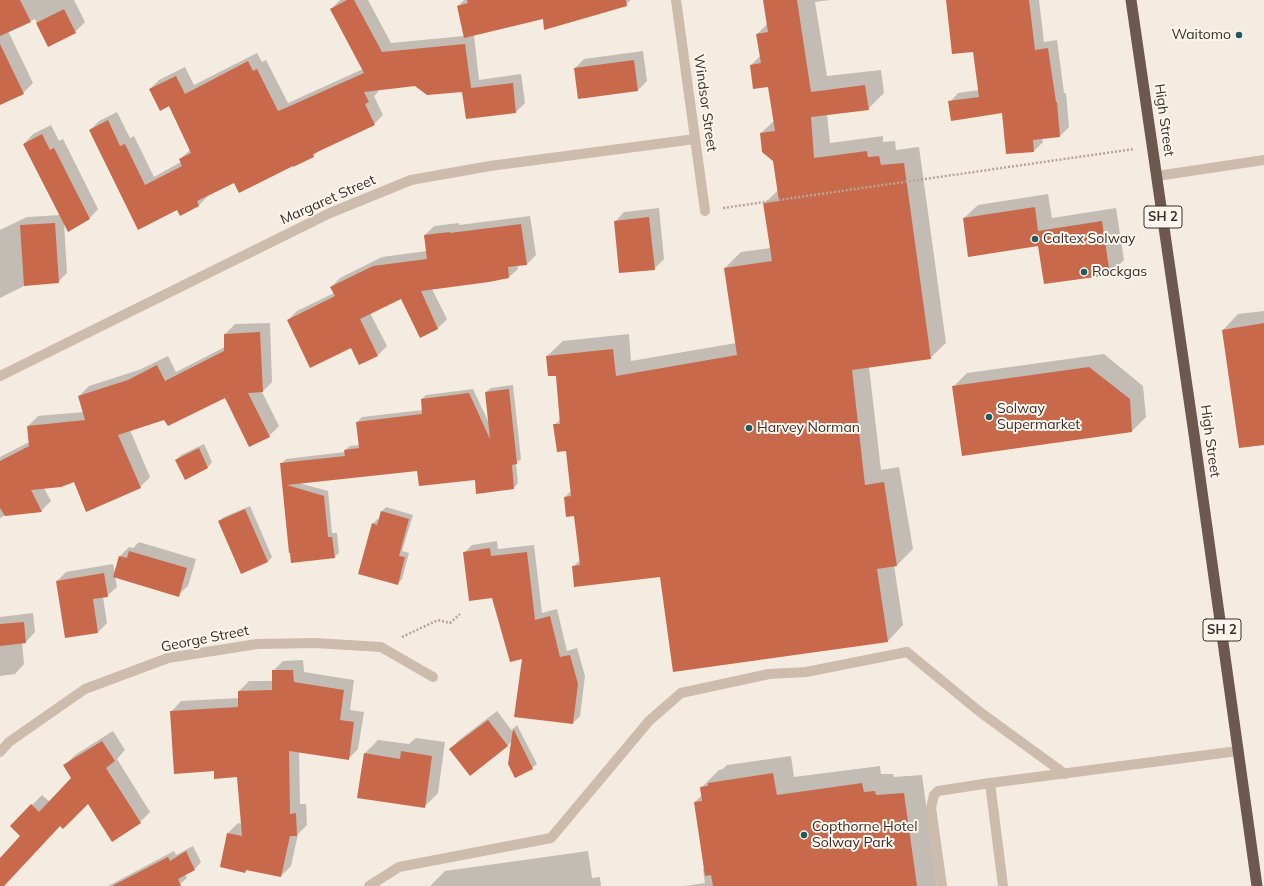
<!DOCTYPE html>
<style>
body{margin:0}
canvas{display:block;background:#f4ebe1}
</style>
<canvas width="1264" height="886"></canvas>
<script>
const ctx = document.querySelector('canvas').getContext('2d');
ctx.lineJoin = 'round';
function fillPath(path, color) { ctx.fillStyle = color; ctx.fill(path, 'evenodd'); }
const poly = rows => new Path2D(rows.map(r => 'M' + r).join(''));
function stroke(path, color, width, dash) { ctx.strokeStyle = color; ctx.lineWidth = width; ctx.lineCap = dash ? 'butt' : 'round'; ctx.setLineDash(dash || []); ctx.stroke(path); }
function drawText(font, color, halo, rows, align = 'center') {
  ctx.font = font + ' Mulish,sans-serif'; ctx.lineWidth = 4; ctx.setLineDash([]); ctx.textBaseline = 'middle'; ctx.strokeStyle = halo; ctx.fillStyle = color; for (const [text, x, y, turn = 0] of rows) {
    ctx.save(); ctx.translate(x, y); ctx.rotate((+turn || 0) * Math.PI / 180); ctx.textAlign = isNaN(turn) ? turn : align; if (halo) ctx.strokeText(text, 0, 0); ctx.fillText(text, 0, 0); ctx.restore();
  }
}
const shadow = poly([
 [0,0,74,0,85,22,75,32,48,45,35,19,8,31,33,83,23,93,0,100],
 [340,0,368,0,391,43,464,36,458,6,464,0,631,0,625,5,544,18,474,35,479,80,521,74,525,103,516,112,463,91,415,85,377,89,378,92,374,96,383,115,374,124,321,149,313,156,235,182,208,196,199,205,180,214,177,208,138,229,90,130,99,121,117,112,130,138,134,136,154,177,181,162,180,159,190,150,169,105,150,89,159,80,185,67,194,85,257,53,262,62,266,60,288,103,363,69,331,9],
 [764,0,830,0,815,2,827,76,881,70,884,93,868,109,827,114,830,143,883,136,883,142,895,141,896,150,919,147,946,343,930,358,869,367,881,470,899,467,913,549,897,565,894,565,903,625,888,641,661,576,573,567,581,559,575,514,565,497,572,490,567,450,554,425,561,419,557,375,547,356,563,341,629,334,631,361,736,343,725,268,741,252,771,248,764,204,778,190,774,161,761,133,775,120,769,86,751,65,761,55,757,34,767,24],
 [947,0,1039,0,1044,42,1057,40,1064,93,1066,93,1069,127,1060,136,1042,138,1043,142,1034,151,1003,112,950,102,958,93,979,90,974,51],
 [643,51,647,81,638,90,579,98,575,68,584,59],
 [51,125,59,141,63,139,98,209,89,219,64,222,67,273,58,282,28,284,0,298,0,230,27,217,60,215,24,144,33,134],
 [1048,194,1052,218,1116,208,1124,260,1110,274,1039,245,964,218,978,205],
 [659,208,664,259,654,269,615,222,624,212],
 [530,216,536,255,527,264,517,265,518,269,509,277,489,281,432,289,447,319,438,328,421,336,401,297,370,313,387,346,378,355,359,364,351,347,288,320,297,311,334,293,331,287,340,278,382,257,427,251,425,235,434,226,459,223,459,225],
 [1264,311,1264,444,1240,447,1223,330,1238,314],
 [270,323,272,382,262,392,279,426,269,436,225,397,165,419,130,430,150,477,140,487,74,481,44,488,51,501,41,511,6,515,0,518,0,457,29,442,28,426,38,416,84,412,79,396,89,386,139,370,168,356,176,372,225,347,225,334,235,324],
 [1104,354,1143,386,1146,417,1132,431,953,387,967,373],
 [513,385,521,459,516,463,518,483,514,488,476,478,418,470,299,483,328,491,332,533,337,533,339,553,334,557,292,562,281,464,286,459,345,452,345,450,350,446,360,445,357,422,362,417,423,410,422,399,426,395,473,389,489,423,486,392,491,388],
 [204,444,212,462,208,467,185,478,176,460,181,455],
 [250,506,272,557,268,562,219,521,224,517],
 [386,507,413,515,402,551,409,553,402,579,397,584,373,524,377,519,379,520,381,512],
 [497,541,498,549,534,545,542,613,557,609,567,651,577,648,585,676,580,716,573,723,523,658,493,597,465,552,472,545],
 [139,542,196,559,188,586,178,595,115,576,117,587,107,596,103,597,107,623,98,632,66,637,57,581,66,572,113,564,115,573,120,556,129,547,133,548],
 [33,613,35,632,26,642,22,642,24,664,15,674,0,676,0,617],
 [303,660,304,672,354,680,350,710,364,712,358,749,348,759,299,751,300,804,306,804,307,825,298,834,291,866,281,876,247,869,245,872,228,833,238,823,242,824,238,776,215,770,171,712,181,701,239,698,239,691,249,681,273,681,273,671,283,661],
 [497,711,513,732,514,728,517,725,537,764,532,768,512,741,507,746,450,749,459,740],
 [113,731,125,750,117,759,150,812,140,822,88,802,60,825,4,886,0,886,0,859,21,836,11,826,42,795,50,802,73,778,65,765,75,755],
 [416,738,445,742,438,793,424,807,364,754,378,740,409,744],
 [791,756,794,777,880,766,881,774,893,774,894,777,922,775,937,886,685,886,705,883,703,869,705,867,695,802,702,795,701,788,719,770,723,769,727,765],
 [193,846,201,862,195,869,185,874,187,878,178,886,108,886,174,851,176,855],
 [588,851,592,878,600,877,601,886,430,886,445,871]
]);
const building = poly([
 [0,0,20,0,31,22,0,36],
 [347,0,354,0,382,52,465,44,471,88,513,83,516,113,466,119,462,92,427,95,415,86,364,92,369,102,365,104,375,125,313,154,314,157,293,167,293,166,239,193,234,183,197,201,199,206,180,216,177,210,138,230,89,130,108,120,120,146,125,144,145,185,182,166,179,159,191,153,169,106,160,111,149,89,176,76,185,94,248,61,253,71,257,69,278,111,290,106,364,73,330,9],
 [467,0,626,0,627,6,544,30,543,19,464,38,457,6,468,3],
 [763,0,797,0,811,92,865,85,869,110,811,117,814,158,867,151,868,157,879,156,881,165,904,163,931,359,852,370,865,485,884,482,897,566,877,569,888,642,673,672,660,577,574,587,572,566,580,565,574,516,566,517,564,497,571,496,566,451,557,452,553,424,560,424,556,376,548,376,546,356,613,349,616,376,737,355,724,268,772,261,763,203,779,201,773,161,762,152,760,133,775,131,768,87,753,89,750,65,761,63,756,34,768,32],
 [946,0,1029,0,1035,50,1048,48,1056,102,1057,102,1060,137,1033,140,1034,152,1006,154,1002,113,951,121,948,101,979,97,973,52,952,54],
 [64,9,76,33,48,47,36,23],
 [0,44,24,94,0,105],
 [634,60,638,91,578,99,574,68],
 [42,134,50,150,54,148,90,219,68,232,23,144],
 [1035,207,1038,231,1102,221,1110,275,1044,284,1038,246,968,257,963,218],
 [649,217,655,270,619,273,614,221],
 [55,223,59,283,24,286,20,225],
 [521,224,527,265,508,267,509,278,489,282,421,291,438,329,420,338,401,299,360,319,378,356,359,365,351,348,310,368,287,320,335,296,330,287,373,266,427,259,424,235,450,232,450,233],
 [1264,323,1264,445,1239,448,1222,330],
 [260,332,263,392,248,393,270,437,249,447,225,398,168,426,164,420,118,435,141,488,86,512,74,482,61,487,31,490,42,512,5,516,0,508,0,461,29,446,27,426,85,420,78,396,128,380,157,365,165,381,224,351,224,334],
 [1089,367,1130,399,1132,432,962,456,952,386],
 [509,389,517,464,512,465,514,489,476,494,475,480,419,486,417,471,287,485,324,496,328,537,332,537,335,558,291,563,290,553,289,553,280,463,345,456,344,450,359,448,356,422,422,414,421,399,469,393,490,439,485,392],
 [199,448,208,468,185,480,175,460],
 [245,509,268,562,241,574,218,521],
 [381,511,409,519,399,556,405,557,398,585,358,574,372,523,377,525],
 [490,548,491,556,527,552,535,620,550,616,560,657,570,655,578,684,573,724,514,717,522,659,510,662,492,598,469,601,463,552],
 [129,551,187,568,179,597,113,577,119,556,127,558],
 [104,573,108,597,93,599,98,633,65,638,56,581],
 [24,622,26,643,0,646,0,624],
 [272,670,293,670,294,682,344,690,340,720,354,722,349,760,289,751,290,814,296,813,297,836,290,836,281,877,246,870,245,873,220,867,227,833,242,836,237,777,214,779,214,771,174,774,170,711,238,707,238,691,272,690],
 [488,720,508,746,470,776,449,749],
 [513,728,533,769,515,778,508,764],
 [102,741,115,761,106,768,141,823,112,842,88,804,63,829,60,826,4,886,0,886,0,858,20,836,10,826,31,804,39,812,71,778,63,765],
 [401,751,432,756,425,808,357,798,364,753,400,759],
 [773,773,777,795,862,783,864,792,875,791,876,795,904,793,917,886,713,886,711,875,705,876,694,802,702,801,700,787,708,786,708,783],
 [186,851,195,870,178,879,181,886,112,886,168,857,170,861]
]);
const path = poly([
 [723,208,1134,149],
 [402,637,438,620,450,623,460,614]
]);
const service = poly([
 [369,886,399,867,551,838,649,721,681,693,769,674,806,672,907,652,980,712,1065,774],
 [942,886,931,808,934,795,938,791,990,783],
 [1003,886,990,783,1238,751]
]);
const minor = poly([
 [676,0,705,211],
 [0,376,330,213,411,180,490,166,695,139],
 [0,752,9,742,85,689,168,658,257,644,315,643,381,647,433,677]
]);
const tertiary = poly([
 [1157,176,1264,160]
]);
const trunk = poly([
 [1131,0,1194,434,1257,886]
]);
const markers = [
 [1239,35,4,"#1f5a5e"],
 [1035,239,4,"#1f5a5e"],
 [1084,272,4,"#1f5a5e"],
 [989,417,4,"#1f5a5e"],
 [749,428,4,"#1f5a5e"],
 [804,835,4,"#1f5a5e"]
];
const shields = [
 [1163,217,38],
 [1222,630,38]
];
const shieldNames = [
 ["SH 2",1163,217],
 ["SH 2",1222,630]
];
const poiNames = [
 ["Waitomo",1231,35,"right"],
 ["Caltex Solway",1043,239],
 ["Rockgas",1092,272],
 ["Solway",997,409],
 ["Supermarket",997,425],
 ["Harvey Norman",757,428],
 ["Copthorne Hotel",812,827],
 ["Solway Park",812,843]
];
const streetNames = [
 ["Windsor Street",705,103,82],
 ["High Street",1164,120,82],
 ["Margaret Street",328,200,-24],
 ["High Street",1210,441,82],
 ["George Street",205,639,-11]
];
fillPath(shadow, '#0003');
fillPath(building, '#c8694b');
stroke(path, '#b9a596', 2.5, [2, 2]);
stroke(service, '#cdbbac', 10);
stroke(minor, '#cdbbac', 10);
stroke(tertiary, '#cdbbac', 10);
stroke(trunk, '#6c584f', 11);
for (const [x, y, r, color] of markers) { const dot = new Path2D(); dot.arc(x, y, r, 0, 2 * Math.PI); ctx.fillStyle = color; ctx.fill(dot); stroke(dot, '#fbf5ee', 1.5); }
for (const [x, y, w] of shields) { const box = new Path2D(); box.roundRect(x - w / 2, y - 11, w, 22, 3); ctx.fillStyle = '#fbf5ee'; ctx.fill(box); stroke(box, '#3b302b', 1); }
drawText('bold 13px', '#3b302b', null, shieldNames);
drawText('14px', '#3b302b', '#fbf5ee', poiNames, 'left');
drawText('14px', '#3b302b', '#fbf5ee', streetNames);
</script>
